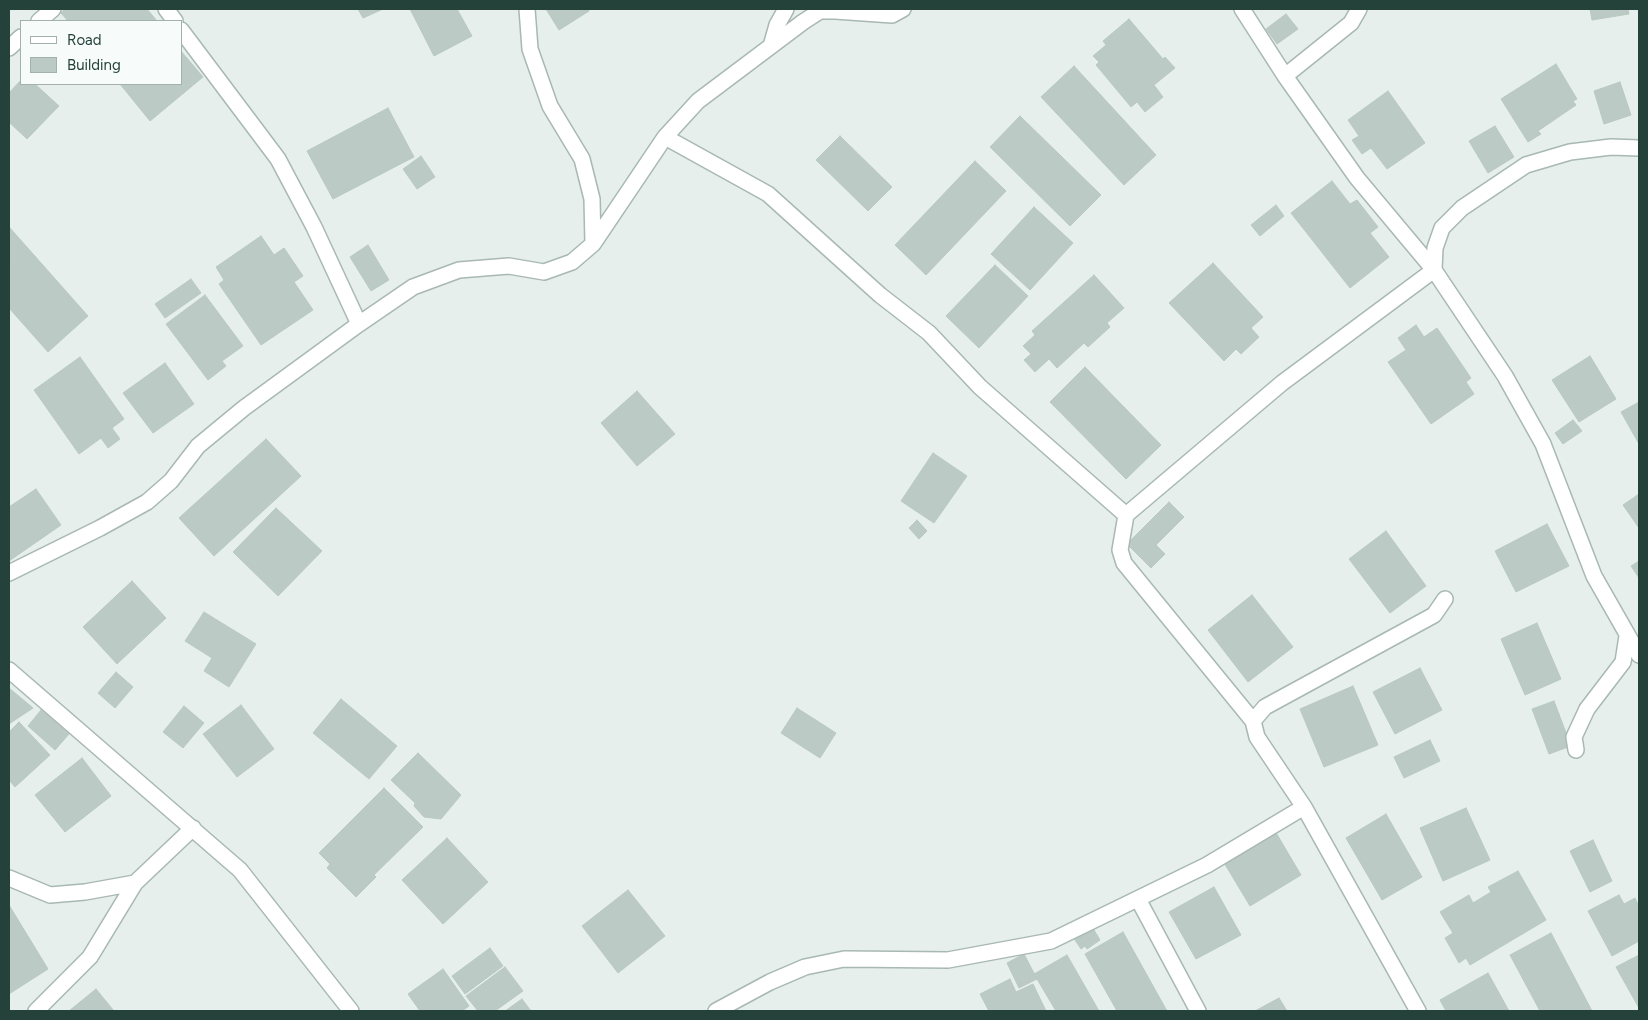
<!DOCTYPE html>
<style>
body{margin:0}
#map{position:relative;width:1648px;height:1020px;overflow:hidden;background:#e6efeb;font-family:Figtree,sans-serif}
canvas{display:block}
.frame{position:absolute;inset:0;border:10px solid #24423a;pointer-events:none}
.legend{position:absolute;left:20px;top:20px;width:162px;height:65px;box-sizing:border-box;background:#f7fbf9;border:1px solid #a3b1ad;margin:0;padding:6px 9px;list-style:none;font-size:15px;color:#24423a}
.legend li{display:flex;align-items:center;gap:10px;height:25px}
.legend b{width:25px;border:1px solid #a3b1ad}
</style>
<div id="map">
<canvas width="1648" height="1020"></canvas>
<div class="frame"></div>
<ul class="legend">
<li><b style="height:6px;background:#fff"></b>Road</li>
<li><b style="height:14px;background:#bbcac4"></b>Building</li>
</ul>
</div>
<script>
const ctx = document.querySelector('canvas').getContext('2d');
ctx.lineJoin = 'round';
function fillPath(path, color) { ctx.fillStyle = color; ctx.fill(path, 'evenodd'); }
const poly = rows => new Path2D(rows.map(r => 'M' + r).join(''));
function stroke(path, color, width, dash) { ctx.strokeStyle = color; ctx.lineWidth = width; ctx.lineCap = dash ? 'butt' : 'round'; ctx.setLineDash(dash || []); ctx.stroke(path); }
const building = poly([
 [65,9,147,9,157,21,68,21,61,13,65,9],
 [358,9,383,9,363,18,358,9],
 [410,9,457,9,472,36,434,56,410,9],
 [546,9,588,9,589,11,559,30,546,9],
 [1590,9,1628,9,1629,14,1592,20,1590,9],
 [1286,14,1298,29,1277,44,1266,29,1286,14],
 [1129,19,1163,59,1165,57,1175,68,1154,85,1163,97,1145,112,1137,102,1131,107,1096,65,1099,62,1093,56,1106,45,1103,41,1129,19],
 [181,51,203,77,150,121,120,84,181,84,181,51],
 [1556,64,1577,99,1573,101,1576,105,1538,131,1541,134,1528,142,1501,99,1556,64],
 [1074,66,1156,155,1124,185,1041,97,1074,66],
 [21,80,21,84,35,84,59,106,27,139,9,122,9,93,21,80],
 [1620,82,1631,115,1604,124,1594,91,1620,82],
 [1388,91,1425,143,1387,169,1371,148,1362,154,1352,140,1359,136,1348,120,1388,91],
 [388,108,414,157,333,199,307,151,388,108],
 [1020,116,1101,195,1070,226,990,147,1020,116],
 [1495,126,1514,157,1488,173,1469,141,1495,126],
 [840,136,892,187,868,211,816,160,840,136],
 [421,156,435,177,417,189,403,169,421,156],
 [975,161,1006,191,926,275,895,245,975,161],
 [1332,181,1350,204,1357,200,1378,227,1370,233,1389,257,1350,288,1291,213,1332,181],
 [1276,205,1284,216,1260,236,1251,225,1276,205],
 [1034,207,1073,243,1030,290,991,254,1034,207],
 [10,228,88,316,48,352,9,308,10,228],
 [261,236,274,255,284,248,303,276,294,282,313,310,261,345,219,284,224,280,216,267,261,236],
 [368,245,389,280,371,291,350,257,368,245],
 [1213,263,1263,317,1251,328,1259,337,1241,354,1236,349,1224,361,1169,303,1213,263],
 [995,265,1028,296,979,348,946,316,995,265],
 [1094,275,1124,308,1107,323,1110,327,1088,347,1084,343,1057,368,1049,359,1035,372,1024,360,1031,354,1023,346,1035,335,1032,331,1094,275],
 [191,279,201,293,165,318,155,304,191,279],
 [205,295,243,346,222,361,226,366,208,380,166,324,205,295],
 [1416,325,1424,337,1437,328,1471,378,1466,382,1474,394,1431,424,1388,362,1406,350,1398,338,1416,325],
 [1590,356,1616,399,1579,422,1552,380,1590,356],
 [80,357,124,419,112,428,120,439,108,448,101,438,79,454,34,390,80,357],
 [165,363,194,404,153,433,123,393,165,363],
 [1085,367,1161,445,1126,479,1050,402,1085,367],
 [637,391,675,434,637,466,601,423,637,391],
 [1639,402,1639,444,1621,412,1639,402],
 [1573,420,1582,431,1563,444,1555,433,1573,420],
 [266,439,301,476,214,556,179,518,266,439],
 [933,453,967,476,934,523,901,501,933,453],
 [36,489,61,525,9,561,9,507,36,489],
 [1639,494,1639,528,1623,505,1639,494],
 [1169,502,1184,517,1156,545,1165,554,1151,568,1127,544,1169,502],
 [276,508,322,551,278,596,233,552,276,508],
 [917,520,927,531,919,539,909,528,917,520],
 [1547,524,1569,566,1516,592,1495,551,1547,524],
 [1386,531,1426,586,1390,613,1349,559,1386,531],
 [1639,561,1639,578,1631,566,1639,561],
 [132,581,166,618,117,664,83,627,132,581],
 [1252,595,1293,647,1248,682,1208,630,1252,595],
 [204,612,256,644,229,687,204,671,212,658,185,641,204,612],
 [1537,623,1561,679,1525,695,1501,639,1537,623],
 [1420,668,1442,710,1395,734,1373,692,1420,668],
 [116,672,133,687,115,708,98,693,116,672],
 [1353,686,1378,745,1324,767,1300,709,1353,686],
 [9,688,33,708,9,724,9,688],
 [341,699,397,746,369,779,313,733,341,699],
 [1554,701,1571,746,1549,754,1532,709,1554,701],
 [241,705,274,749,237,777,203,734,241,705],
 [184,706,204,723,183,748,163,732,184,706],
 [797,708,836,733,820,758,781,733,797,708],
 [41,710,69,734,55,750,28,726,41,710],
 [19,722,50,755,15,787,9,780,9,732,19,722],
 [1430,740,1440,761,1404,778,1394,757,1430,740],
 [418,753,461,795,441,819,424,817,414,806,415,803,391,780,418,753],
 [82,758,111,796,65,832,35,795,82,758],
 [384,788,423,827,374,875,376,877,356,897,327,868,330,864,319,853,384,788],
 [1466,808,1490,860,1443,881,1420,828,1466,808],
 [1386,814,1422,877,1382,900,1346,838,1386,814],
 [1275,831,1301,875,1250,906,1223,861,1275,831],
 [447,838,488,882,443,924,402,880,447,838],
 [1593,840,1612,881,1590,892,1570,851,1593,840],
 [1518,871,1546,920,1470,965,1466,958,1459,963,1445,938,1453,933,1440,912,1469,895,1473,903,1491,892,1488,887,1518,871],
 [1214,887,1241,935,1196,959,1169,912,1214,887],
 [628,890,665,936,618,973,582,926,628,890],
 [1619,895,1624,904,1635,898,1639,907,1639,941,1612,956,1588,911,1619,895],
 [9,905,48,969,9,994,9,905],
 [1091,925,1100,940,1087,949,1085,946,1081,949,1073,937,1091,925],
 [1123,932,1167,1011,1117,1011,1085,954,1123,932],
 [1551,933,1592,1011,1540,1011,1510,955,1551,933],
 [490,948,503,966,465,994,452,976,490,948],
 [1024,954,1037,979,1019,988,1007,963,1024,954],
 [1067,955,1099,1011,1056,1011,1034,974,1067,955],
 [1639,955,1639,1008,1616,967,1639,955],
 [505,967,523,991,495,1011,478,1011,466,996,505,967],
 [443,969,469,1006,462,1011,420,1011,408,994,443,969],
 [1488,973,1509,1011,1446,1011,1440,1000,1488,973],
 [1010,979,1016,992,1033,984,1046,1011,989,1011,980,994,1010,979],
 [96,989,114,1011,69,1011,96,989],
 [1279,998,1287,1011,1255,1011,1279,998],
 [522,999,531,1011,505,1011,522,999]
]);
const street = poly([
 [166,9,175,21],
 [527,9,530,49,550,106,582,159,592,199,593,244],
 [1242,9,1285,76,1357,178,1434,270,1505,376,1543,444,1594,576,1639,655],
 [39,21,53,9],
 [181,30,278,159,314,227,359,324],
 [771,46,777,25,786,9],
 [9,48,21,37],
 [1285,76,1351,23,1359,9],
 [665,137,768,194,880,295,929,333,980,387,1126,515,1282,383,1434,270],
 [1434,270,1435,248,1442,228,1462,208,1526,165,1570,152,1611,147,1639,148],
 [1126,515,1120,550,1124,563,1253,721],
 [9,573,100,528,147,502,171,481,198,446,244,408,359,324,413,287,459,270,509,266,544,272,572,262,593,244,665,137,698,101,803,22,820,11,835,11,892,15,903,9],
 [9,670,240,870,351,1011],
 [1576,750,1574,737,1587,709,1623,662,1627,636],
 [9,878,50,895,85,892,135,883],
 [1138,899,1198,1011],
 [36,1011,90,957,135,883,193,828],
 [716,1011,770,982,805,967,844,959,948,960,1051,941,1207,865,1304,807],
 [1418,1011,1304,807,1257,737,1253,721,1265,707,1434,615,1445,599]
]);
fillPath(building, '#bbcac4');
stroke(building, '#b8c9c2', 1);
stroke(street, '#a8b8b2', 18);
stroke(street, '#fff', 15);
</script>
